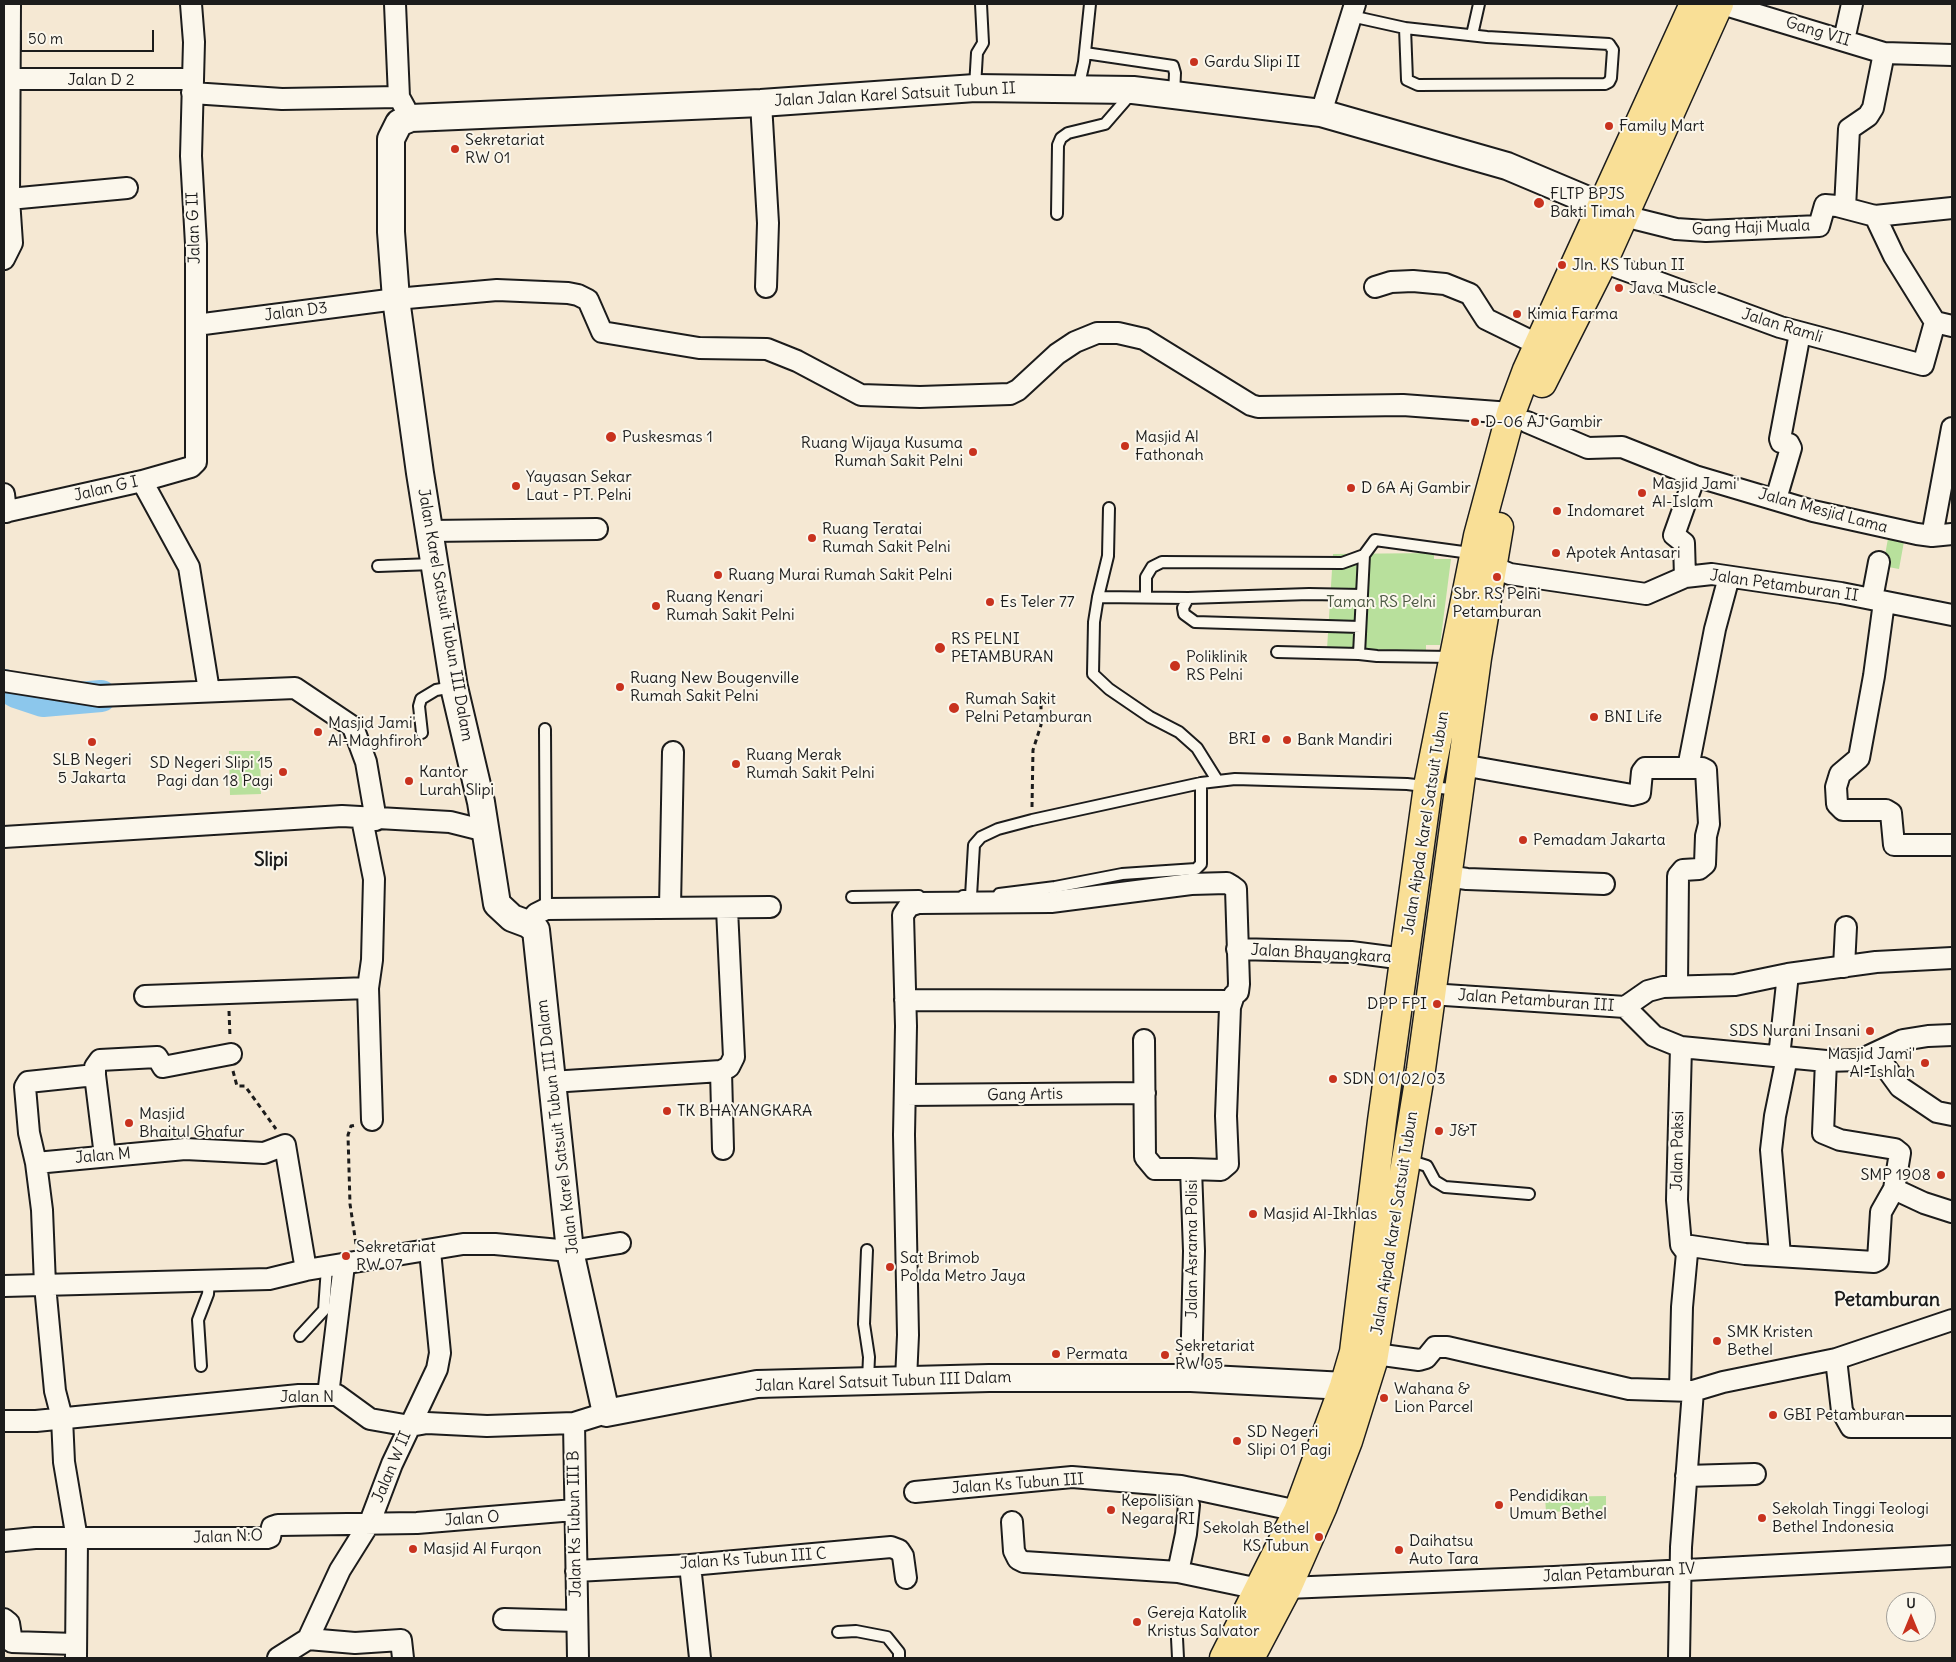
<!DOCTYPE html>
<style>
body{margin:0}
#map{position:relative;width:1956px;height:1662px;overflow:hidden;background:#f5e8d3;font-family:Delius,sans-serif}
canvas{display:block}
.frame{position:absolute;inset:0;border:5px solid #1c1c1c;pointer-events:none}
.north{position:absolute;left:1886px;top:1592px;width:50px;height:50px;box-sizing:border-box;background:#fbf7ec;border:1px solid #a29f99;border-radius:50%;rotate:0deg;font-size:14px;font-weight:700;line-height:20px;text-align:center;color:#1c1c1c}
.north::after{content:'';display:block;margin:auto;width:18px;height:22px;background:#c8321e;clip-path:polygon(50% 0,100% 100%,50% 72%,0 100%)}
.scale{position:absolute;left:20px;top:30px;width:134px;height:22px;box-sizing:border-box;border:2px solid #1c1c1c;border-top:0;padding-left:6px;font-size:15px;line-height:18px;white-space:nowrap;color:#1c1c1c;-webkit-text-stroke:4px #fbf7ec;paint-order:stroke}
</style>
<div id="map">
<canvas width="1956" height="1662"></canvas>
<div class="frame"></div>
<div class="north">U</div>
<div class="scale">50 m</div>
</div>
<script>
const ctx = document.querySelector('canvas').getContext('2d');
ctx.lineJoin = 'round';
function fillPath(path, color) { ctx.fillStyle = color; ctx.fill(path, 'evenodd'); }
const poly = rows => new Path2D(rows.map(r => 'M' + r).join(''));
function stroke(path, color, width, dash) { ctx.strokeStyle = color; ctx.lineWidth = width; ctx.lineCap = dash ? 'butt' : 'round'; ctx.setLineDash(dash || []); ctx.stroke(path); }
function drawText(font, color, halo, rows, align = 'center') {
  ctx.font = font + ' Delius,sans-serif'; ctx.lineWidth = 4; ctx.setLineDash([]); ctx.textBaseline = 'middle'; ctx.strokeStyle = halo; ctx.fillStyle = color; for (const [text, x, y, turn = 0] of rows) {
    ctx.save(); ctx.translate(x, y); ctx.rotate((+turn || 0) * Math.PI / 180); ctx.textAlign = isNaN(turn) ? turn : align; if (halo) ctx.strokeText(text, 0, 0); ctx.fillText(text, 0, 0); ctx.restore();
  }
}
const green = poly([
 [1889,533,1905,536,1899,569,1883,566],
 [1434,553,1434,559,1451,559,1440,645,1426,645,1426,650,1327,649,1333,554],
 [229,751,260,751,261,794,230,795],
 [1606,1496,1606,1510,1546,1512,1545,1497]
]);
const river = poly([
 [4,685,16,692,43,701,101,696]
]);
const path = poly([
 [1032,807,1033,750,1041,725,1041,692],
 [229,1011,230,1037],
 [233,1071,237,1086,245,1086,276,1129],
 [356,1244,350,1204,348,1135,351,1126,356,1125]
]);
const service = poly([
 [1351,16,1405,28,1407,80,1418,85,1605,84,1609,82,1611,78,1613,50,1609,44,1487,37,1405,28],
 [1472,35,1479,4],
 [1085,53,1173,66,1175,73,1174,95],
 [975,87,977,53,983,43,981,4],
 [1078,89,1084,62,1090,4],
 [1057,214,1058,145,1061,138,1068,133,1105,124,1131,94],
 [1364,555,1359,654,1377,656,1453,657],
 [378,566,433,564],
 [1098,597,1108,556,1109,508],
 [1146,597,1146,577,1152,567,1162,562,1342,563,1364,555,1375,540,1463,552,1472,559],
 [1188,598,1183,608,1184,614,1195,622,1360,627],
 [1277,652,1359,654],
 [545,729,546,909],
 [422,733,419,706,421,699,436,690,453,687],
 [1217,780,1197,748,1179,732,1150,717,1109,689,1093,674,1094,622,1098,597,1188,598,1309,594,1362,595],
 [999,894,1055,887,1122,874,1196,869,1201,864,1201,783],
 [963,896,971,896,974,845,981,837,998,829,1032,820,1201,783,1235,779,1407,784,1458,790],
 [852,897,919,896],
 [1408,1160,1427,1166,1435,1181,1445,1187,1529,1194],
 [867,1250,864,1324,869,1357,868,1380],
 [300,1336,324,1310,327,1267],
 [201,1366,198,1320,208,1294,209,1280],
 [838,1632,856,1631,887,1637,899,1652,899,1658],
 [1177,1638,1178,1658]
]);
const minor = poly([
 [395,4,399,97,405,108],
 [1722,4,1884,53,1952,55],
 [1844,40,1852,4],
 [9,79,193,79],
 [192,93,282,99,399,97],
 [761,103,768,223,766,287],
 [1321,113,1355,4],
 [9,199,127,188],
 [1845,208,1849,129,1868,116,1873,108,1884,53],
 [1624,216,1676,229,1706,231,1819,226,1825,205,1837,206,1875,216,1952,208],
 [1875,216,1894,256,1935,322,1952,326],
 [4,259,12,243,9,199,10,4],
 [1603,262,1780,327,1923,365,1935,322],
 [1375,287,1391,282,1413,281,1445,284,1470,294,1486,319,1539,345],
 [196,325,396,299,497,290,568,293,578,295,588,300,602,332,699,348,767,349,797,361,861,395,920,397,1010,394,1018,390,1057,354,1075,342,1097,333,1118,333,1144,339,1251,405,1258,407,1403,405,1511,413],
 [1527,422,1588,448,1622,447,1695,476,1813,511,1917,534,1932,536,1952,534],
 [142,481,189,567,209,691],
 [4,494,6,512],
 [1776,499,1791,448,1789,444,1781,442,1780,439,1800,333],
 [4,512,142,481,191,467,196,462,196,244,191,156,194,42,191,4],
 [429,531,597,529],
 [1932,536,1952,428],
 [1481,562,1510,574,1646,594,1685,577,1712,574,1841,593,1952,615],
 [1685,577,1684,543,1674,535,1695,476],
 [1872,599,1879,562],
 [1884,602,1874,676,1859,758,1840,774,1836,787,1837,804,1843,810,1886,810,1891,813,1894,845,1952,845],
 [4,681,99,696,295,688,353,727,366,762,376,820],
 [1462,765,1632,795,1640,793,1642,772,1645,768,1702,768,1706,770,1709,824,1706,836,1705,864,1699,869,1683,870,1678,876,1677,986],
 [1688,768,1715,629,1729,577],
 [362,819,374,879,372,960,368,988,372,1120],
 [4,837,342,816,450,822,486,831],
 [1446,876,1467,879,1604,884],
 [670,907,673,752],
 [528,924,536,914,546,909,770,907],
 [1237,949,1351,952,1405,959],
 [1844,967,1846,927],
 [1430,994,1625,1007,1654,1036,1681,1047,1826,1061,1860,1060,1903,1040,1928,1036,1952,1035],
 [145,996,368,988],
 [905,1000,1231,1001],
 [1625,1007,1648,991,1663,987,1735,985,1788,974,1876,962,1952,958],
 [1144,1040,1145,1157,1155,1169,1191,1169,1194,1251,1191,1378],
 [1681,1047,1677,1200,1681,1245,1687,1253],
 [1876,1054,1900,1087,1937,1112,1952,1115],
 [1779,1057,1788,974],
 [721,1071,723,1149],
 [95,1075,105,1156],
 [551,1082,721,1071,729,1067,734,1057,727,909],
 [905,1095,1145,1093],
 [36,1163,29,1133,25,1087,28,1082,95,1075,95,1067,100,1060,157,1057,163,1067,231,1054],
 [1894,1189,1924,1203,1952,1212],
 [1780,1255,1771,1150,1775,1116,1787,1057],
 [4,1286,269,1279,306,1270,463,1244,495,1244,570,1251,620,1243],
 [1361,1352,1419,1360,1426,1358,1435,1347,1447,1347,1629,1389,1693,1391,1723,1382,1836,1359,1952,1320],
 [1836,1359,1842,1411,1851,1427,1952,1427],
 [906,1380,908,1335,904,1135,906,1026,903,915,909,906,918,903,1051,902,1191,884,1227,883,1232,886,1236,889,1239,984,1238,992,1234,995,1230,1007,1226,1116,1228,1164,1221,1170,1191,1169],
 [1680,1390,1682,1307,1687,1253,1691,1246,1745,1254,1874,1262,1878,1260,1881,1212,1894,1189,1900,1153,1895,1149,1840,1140,1823,1133,1826,1061],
 [328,1395,344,1265],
 [4,1421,36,1421,299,1395,337,1395,370,1419,410,1426,427,1423,487,1426,574,1423],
 [1686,1476,1755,1474],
 [915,1492,1072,1477,1181,1486,1298,1511],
 [1189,1505,1186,1534,1178,1572,1259,1589],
 [1012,1522,1014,1551,1018,1559,1024,1562,1178,1572],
 [4,1541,35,1538,267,1538,270,1537,272,1527,278,1525,417,1523,574,1510],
 [690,1565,700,1658],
 [576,1571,690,1565,891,1547,899,1550,903,1556,906,1578],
 [1287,1588,1554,1577,1952,1556],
 [4,1619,9,1623,12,1642,75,1644],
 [504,1619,577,1621],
 [308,1639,355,1643,401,1640,403,1658],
 [76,1658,77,1539,64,1462,62,1418,55,1391,45,1285,42,1210,36,1163,185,1149,264,1153,285,1145,306,1270],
 [278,1658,308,1639,340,1570,370,1522,392,1464,437,1369,440,1353,430,1251],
 [578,1658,574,1423,606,1413],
 [1679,1658,1681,1547,1693,1391]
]);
const tertiary = poly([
 [1365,1387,1191,1378,989,1378,757,1384,606,1413,570,1251,536,930,528,924,512,918,497,904,481,802,454,687,420,473,396,299,391,232,391,139,399,123,411,118,761,103,975,88,1133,90,1321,113,1507,166,1621,214]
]);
const primary = poly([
 [1542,383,1603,262,1719,4],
 [1224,1658,1298,1511,1344,1386,1354,1352,1382,1121,1428,786,1478,536,1511,413,1527,370,1694,4],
 [1250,1658,1287,1588,1323,1506,1348,1441,1373,1361,1421,1069,1477,658,1499,527]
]);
const markers = [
 [1194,62,5,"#c8321e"],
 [1609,126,5,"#c8321e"],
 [455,149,5,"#c8321e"],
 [1539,203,6,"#c8321e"],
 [1562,265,5,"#c8321e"],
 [1619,288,5,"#c8321e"],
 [1517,314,5,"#c8321e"],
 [1475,422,5,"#c8321e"],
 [611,437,6,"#c8321e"],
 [1125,446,5,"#c8321e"],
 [973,452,5,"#c8321e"],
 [516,486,5,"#c8321e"],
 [1351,488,5,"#c8321e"],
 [1642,493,5,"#c8321e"],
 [1557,511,5,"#c8321e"],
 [812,538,5,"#c8321e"],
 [1556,553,5,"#c8321e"],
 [718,575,5,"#c8321e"],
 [1497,577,5,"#c8321e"],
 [990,602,5,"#c8321e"],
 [656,606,5,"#c8321e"],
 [940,648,6,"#c8321e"],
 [1175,666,6,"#c8321e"],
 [620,687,5,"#c8321e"],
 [954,708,6,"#c8321e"],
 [1594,717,5,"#c8321e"],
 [318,732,5,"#c8321e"],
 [1266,739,5,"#c8321e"],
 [1287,740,5,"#c8321e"],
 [92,742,5,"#c8321e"],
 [736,764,5,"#c8321e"],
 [283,772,5,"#c8321e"],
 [409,781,5,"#c8321e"],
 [1523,840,5,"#c8321e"],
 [1437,1004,5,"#c8321e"],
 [1870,1031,5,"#c8321e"],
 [1925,1063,5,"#c8321e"],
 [1333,1079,5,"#c8321e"],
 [667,1111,5,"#c8321e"],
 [129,1123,5,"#c8321e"],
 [1439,1131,5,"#c8321e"],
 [1941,1175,5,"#c8321e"],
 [1253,1214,5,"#c8321e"],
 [346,1256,5,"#c8321e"],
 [890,1267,5,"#c8321e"],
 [1717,1341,5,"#c8321e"],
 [1056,1354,5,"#c8321e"],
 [1165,1355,5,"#c8321e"],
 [1384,1398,5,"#c8321e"],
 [1773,1415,5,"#c8321e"],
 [1237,1441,5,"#c8321e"],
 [1499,1505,5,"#c8321e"],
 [1111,1510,5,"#c8321e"],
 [1762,1518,5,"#c8321e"],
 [1319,1537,5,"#c8321e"],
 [413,1549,5,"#c8321e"],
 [1399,1550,5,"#c8321e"],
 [1137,1622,5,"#c8321e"]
];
const streetNames = [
 ["Gang VII",1818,32,17],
 ["Jalan D 2",101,80],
 ["Jalan Jalan Karel Satsuit Tubun II",895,95,-3],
 ["Jalan G II",194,228,-92],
 ["Gang Haji Muala",1751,228,-2],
 ["Jalan D3",296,312,-7],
 ["Jalan Ramli",1782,326,17],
 ["Jalan G I",106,489,-13],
 ["Jalan Mesjid Lama",1823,511,15],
 ["Jalan Petamburan II",1784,586,8],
 ["Jalan Karel Satsuit Tubun III Dalam",445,615,80],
 ["Jalan Aipda Karel Satsuit Tubun",1426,823,-81],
 ["Jalan Bhayangkara",1321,954,3],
 ["Jalan Petamburan III",1536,1001,4],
 ["Gang Artis",1025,1095,-1],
 ["Jalan Karel Satsuit Tubun III Dalam",558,1127,-97],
 ["Jalan Paksi",1678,1151,-89],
 ["Jalan M",103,1156,-5],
 ["Jalan Aipda Karel Satsuit Tubun",1395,1223,-81],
 ["Jalan Asrama Polisi",1192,1249,-90],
 ["Jalan Karel Satsuit Tubun III Dalam",883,1382,-2],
 ["Jalan N",307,1397],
 ["Jalan W II",392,1467,-67],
 ["Jalan Ks Tubun III",1018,1484,-4],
 ["Jalan O",472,1519,-4],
 ["Jalan Ks Tubun III B",575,1524,-91],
 ["Jalan N:O",228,1537,-2],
 ["Jalan Ks Tubun III C",753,1559,-4],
 ["Jalan Petamburan IV",1619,1573,-3]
];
const poiNames = [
 ["Gardu Slipi II",1204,62],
 ["Family Mart",1619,126],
 ["Sekretariat",465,140],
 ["RW 01",465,158],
 ["FLTP BPJS",1550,194],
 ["Bakti Timah",1550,212],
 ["Jln. KS Tubun II",1572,265],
 ["Java Muscle",1629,288],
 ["Kimia Farma",1527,314],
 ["D-06 AJ Gambir",1485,422],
 ["Puskesmas 1",622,437],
 ["Masjid Al",1135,437],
 ["Fathonah",1135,455],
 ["Ruang Wijaya Kusuma",963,443,"right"],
 ["Rumah Sakit Pelni",963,461,"right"],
 ["Yayasan Sekar",526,477],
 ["Laut - PT. Pelni",526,495],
 ["Masjid Jami'",1652,484],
 ["Al-Islam",1652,502],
 ["D 6A Aj Gambir",1361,488],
 ["Indomaret",1567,511],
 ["Ruang Teratai",822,529],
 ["Rumah Sakit Pelni",822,547],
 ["Apotek Antasari",1566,553],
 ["Ruang Murai Rumah Sakit Pelni",728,575],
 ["Sbr. RS Pelni",1497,594,"center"],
 ["Petamburan",1497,612,"center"],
 ["Ruang Kenari",666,597],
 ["Rumah Sakit Pelni",666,615],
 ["Es Teler 77",1000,602],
 ["RS PELNI",951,639],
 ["PETAMBURAN",951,657],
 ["Poliklinik",1186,657],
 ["RS Pelni",1186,675],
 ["Ruang New Bougenville",630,678],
 ["Rumah Sakit Pelni",630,696],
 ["Rumah Sakit",965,699],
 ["Pelni Petamburan",965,717],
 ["BNI Life",1604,717],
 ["Masjid Jami'",328,723],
 ["Al-Maghfiroh",328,741],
 ["BRI",1256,739,"right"],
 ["Bank Mandiri",1297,740],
 ["Ruang Merak",746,755],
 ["Rumah Sakit Pelni",746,773],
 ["SLB Negeri",92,760,"center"],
 ["5 Jakarta",92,778,"center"],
 ["SD Negeri Slipi 15",273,763,"right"],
 ["Pagi dan 18 Pagi",273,781,"right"],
 ["Kantor",419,772],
 ["Lurah Slipi",419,790],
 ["Pemadam Jakarta",1533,840],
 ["DPP FPI",1427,1004,"right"],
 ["SDS Nurani Insani",1860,1031,"right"],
 ["Masjid Jami'",1915,1054,"right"],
 ["Al-Ishlah",1915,1072,"right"],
 ["SDN 01/02/03",1343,1079],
 ["TK BHAYANGKARA",677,1111],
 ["Masjid",139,1114],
 ["Bhaitul Ghafur",139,1132],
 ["J&T",1449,1131],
 ["SMP 1908",1931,1175,"right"],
 ["Masjid Al-Ikhlas",1263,1214],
 ["Sekretariat",356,1247],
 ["RW 07",356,1265],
 ["Sat Brimob",900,1258],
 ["Polda Metro Jaya",900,1276],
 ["SMK Kristen",1727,1332],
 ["Bethel",1727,1350],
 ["Sekretariat",1175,1346],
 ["RW 05",1175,1364],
 ["Permata",1066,1354],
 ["Wahana &",1394,1389],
 ["Lion Parcel",1394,1407],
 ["GBI Petamburan",1783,1415],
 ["SD Negeri",1247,1432],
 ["Slipi 01 Pagi",1247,1450],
 ["Pendidikan",1509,1496],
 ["Umum Bethel",1509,1514],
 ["Kepolisian",1121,1501],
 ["Negara RI",1121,1519],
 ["Sekolah Tinggi Teologi",1772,1509],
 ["Bethel Indonesia",1772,1527],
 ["Sekolah Bethel",1309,1528,"right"],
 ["KS Tubun",1309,1546,"right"],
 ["Daihatsu",1409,1541],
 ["Auto Tara",1409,1559],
 ["Masjid Al Furqon",423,1549],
 ["Gereja Katolik",1147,1613],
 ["Kristus Salvator",1147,1631]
];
const parkNames = [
 ["Taman RS Pelni",1381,602]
];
const quarterNames = [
 ["Slipi",271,861],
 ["Petamburan",1887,1301]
];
fillPath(green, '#b8e09c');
stroke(river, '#8cc7ec', 32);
stroke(service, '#1c1c1c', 14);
stroke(minor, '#1c1c1c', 24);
stroke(tertiary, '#1c1c1c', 30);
stroke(primary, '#1c1c1c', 31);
stroke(path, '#1c1c1c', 3, [5, 4]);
stroke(service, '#fbf7ec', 10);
stroke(minor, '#fbf7ec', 20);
stroke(tertiary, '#fbf7ec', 26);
stroke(primary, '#f9df96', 28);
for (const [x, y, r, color] of markers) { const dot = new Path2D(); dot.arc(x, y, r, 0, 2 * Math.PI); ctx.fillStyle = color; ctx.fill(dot); stroke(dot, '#fbf7ec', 2); }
drawText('16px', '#1c1c1c', '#fbf7ec', streetNames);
drawText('16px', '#1c1c1c', '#fbf7ec', poiNames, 'left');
drawText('16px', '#4b5742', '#fbf7ec', parkNames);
drawText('bold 19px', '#1c1c1c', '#fbf7ec', quarterNames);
</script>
